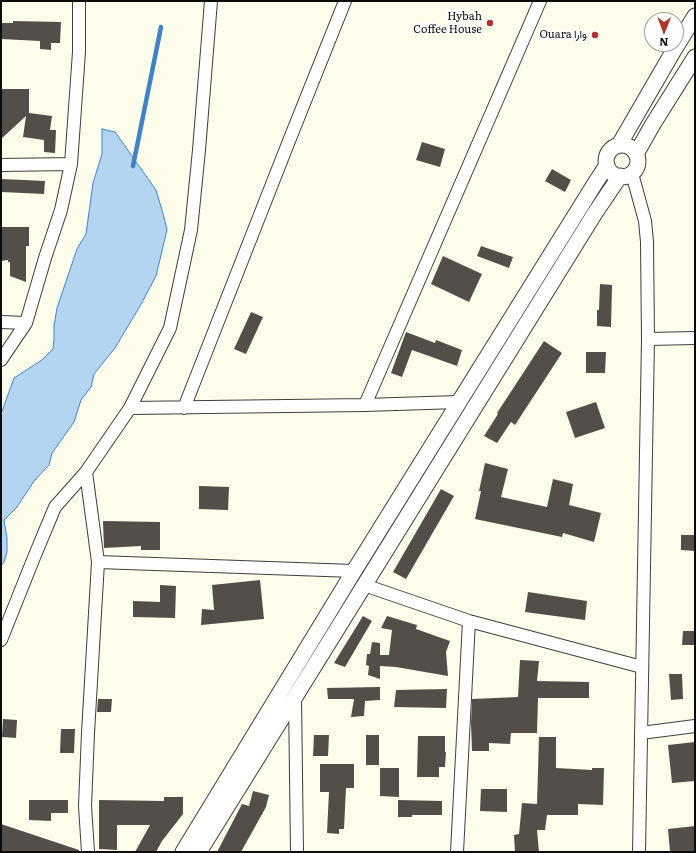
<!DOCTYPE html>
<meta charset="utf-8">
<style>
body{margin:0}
#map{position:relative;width:696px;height:853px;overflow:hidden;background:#fefceb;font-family:Literata,serif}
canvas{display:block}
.frame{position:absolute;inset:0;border:2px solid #0b0b0b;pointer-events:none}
.north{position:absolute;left:644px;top:12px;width:40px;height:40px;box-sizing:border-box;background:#fff;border:1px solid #9d9d9d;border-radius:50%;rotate:181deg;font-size:11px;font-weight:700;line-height:16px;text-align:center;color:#0b0b0b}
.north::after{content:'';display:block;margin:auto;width:14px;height:18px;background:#b2332d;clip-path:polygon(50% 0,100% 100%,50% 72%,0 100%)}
</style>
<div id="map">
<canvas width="696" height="853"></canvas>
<div class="frame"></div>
<div class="north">N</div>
</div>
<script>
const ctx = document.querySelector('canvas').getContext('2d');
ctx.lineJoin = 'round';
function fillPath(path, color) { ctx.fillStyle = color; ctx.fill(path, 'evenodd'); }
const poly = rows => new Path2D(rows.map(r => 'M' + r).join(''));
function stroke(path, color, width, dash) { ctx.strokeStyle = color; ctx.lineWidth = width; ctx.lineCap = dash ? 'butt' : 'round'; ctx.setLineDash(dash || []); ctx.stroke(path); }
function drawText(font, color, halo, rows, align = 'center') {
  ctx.font = font + ' Literata,Vazirmatn,serif'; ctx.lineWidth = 4; ctx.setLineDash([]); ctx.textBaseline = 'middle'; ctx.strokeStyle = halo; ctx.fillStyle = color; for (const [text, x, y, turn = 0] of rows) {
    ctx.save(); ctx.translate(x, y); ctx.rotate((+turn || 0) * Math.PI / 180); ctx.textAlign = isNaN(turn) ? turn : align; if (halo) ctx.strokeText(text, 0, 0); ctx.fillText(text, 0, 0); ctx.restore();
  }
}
const water = poly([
 [102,129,115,132,156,190,164,217,167,230,156,276,140,306,115,348,94,374,91,387,81,400,74,422,52,453,49,465,34,481,17,507,4,520,7,538,7,552,4,562,1,566,1,414,14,378,42,360,53,349,54,339,54,326,57,308,77,249,86,234,93,183,102,154,102,129]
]);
const stream = poly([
 [133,166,161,27]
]);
const building = poly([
 [13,21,61,22,60,43,51,43,51,50,40,49,40,41,1,39,1,23,13,23],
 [1,89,29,89,29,113,52,116,50,130,56,130,55,153,44,152,44,140,23,137,26,116,1,139],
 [422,142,445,149,440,167,416,160],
 [552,169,571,180,565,192,545,181],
 [2,179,45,181,44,194,2,192],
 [1,227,29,227,29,246,26,246,26,282,10,276,10,262,8,262,8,260,1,261],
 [481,246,513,257,509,268,477,256],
 [443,256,482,274,469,302,431,284],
 [600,284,612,285,611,327,597,326,597,310,599,310],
 [251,312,263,317,246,354,234,349],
 [406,332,435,343,436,340,462,350,457,366,412,350,402,377,391,373],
 [544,341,562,353,515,425,511,422,497,443,484,436,498,414,497,413],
 [586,352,606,352,605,373,586,373],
 [596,402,605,428,575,438,566,412],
 [485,463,508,469,501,497,547,507,553,479,573,484,569,505,601,513,594,542,563,533,562,537,475,519,481,491,479,491],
 [199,486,229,487,228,510,199,509],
 [441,489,454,496,406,579,393,572],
 [103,521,160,522,160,550,141,550,141,546,104,548],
 [681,535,695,535,695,551,681,550],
 [260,580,264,619,201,625,202,609,214,610,212,585],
 [160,585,176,586,175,618,133,617,133,601,160,602],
 [528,592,587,601,585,620,525,612],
 [363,616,372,621,345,667,334,663],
 [387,616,417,625,416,629,450,641,446,652,448,676,396,667,380,666,380,679,368,675,369,666,366,665,367,654,370,654,372,642,380,643,380,655,389,655,392,630,381,628],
 [683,631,695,631,695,645,682,645],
 [520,660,539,661,537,681,589,682,589,698,538,698,537,733,511,733,510,744,489,743,489,751,472,751,471,723,472,699,518,697],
 [669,674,682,674,683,699,671,700],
 [380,687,380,700,365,701,364,716,351,717,354,699,328,699,327,688],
 [447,689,446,708,394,707,396,690],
 [98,699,112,699,111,712,97,712],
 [3,719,17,720,16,738,2,737],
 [61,729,75,729,74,753,60,753],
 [314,735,329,735,328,756,313,756],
 [366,735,379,735,379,765,366,765],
 [418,736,445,736,445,752,446,752,445,767,439,767,439,777,417,777],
 [539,737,556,737,556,768,592,770,592,768,604,768,603,805,578,804,578,815,547,815,545,830,537,830,539,852,515,852,514,835,519,834,522,803,537,804],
 [695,742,695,781,672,783,668,745],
 [320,764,354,764,354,788,346,788,344,829,339,829,339,834,327,833,329,792,320,792],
 [380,768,399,768,399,797,380,796],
 [481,789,507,789,507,812,480,811],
 [253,791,269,795,266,807,241,852,217,852,242,804,249,806],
 [164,797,183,797,183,814,162,841,156,852,135,852,150,825,117,825,117,850,99,849,99,800,164,801],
 [29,800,68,800,68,813,51,813,51,821,29,820],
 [398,800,442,801,442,815,412,815,412,817,398,817],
 [1,824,79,850,79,852,1,852],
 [695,826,695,852,670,852,668,829]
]);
const minor = poly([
 [1,165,71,164],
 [632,174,636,188,645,221,647,242,648,339,639,852],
 [1,322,26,323],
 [648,339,695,338],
 [1,360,26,323,45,258,61,210,71,164,79,52,79,1],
 [365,405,540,1],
 [130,408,365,405,458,402],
 [184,408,289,141,345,1],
 [86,472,98,562,88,733,85,806,88,852],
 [98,562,354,571],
 [364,585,469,621,642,667],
 [1,640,35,555,55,507,86,472,130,408,170,328,191,230,199,150,211,1],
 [295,698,297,852],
 [641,733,695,726],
 [457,852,469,621]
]);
const tertiary = poly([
 [619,145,674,50,695,16],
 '606 161a16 16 0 1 1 32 0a16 16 0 1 1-32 0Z',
 [636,154,653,124,695,57],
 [183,852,354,571,594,185,607,165],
 [199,852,595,213,620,176]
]);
const markers = [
 [490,23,4,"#b2332d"],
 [595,35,4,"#b2332d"]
];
const poiNames = [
 ["Hybah",482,17],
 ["Coffee House",482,30],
 ["Ouara وارا",587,35]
];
fillPath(water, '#b3d5f2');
stroke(water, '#3f83c4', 1);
stroke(stream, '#3f83c4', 4.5);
fillPath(building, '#534e49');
stroke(minor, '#3e3e3e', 14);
stroke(tertiary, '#3e3e3e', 17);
stroke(minor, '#fff', 12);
stroke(tertiary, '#fff', 15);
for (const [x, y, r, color] of markers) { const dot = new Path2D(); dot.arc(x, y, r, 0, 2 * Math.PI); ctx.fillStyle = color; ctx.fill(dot); stroke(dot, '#fff', 1.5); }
drawText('11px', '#0b0b0b', '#fff', poiNames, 'right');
</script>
